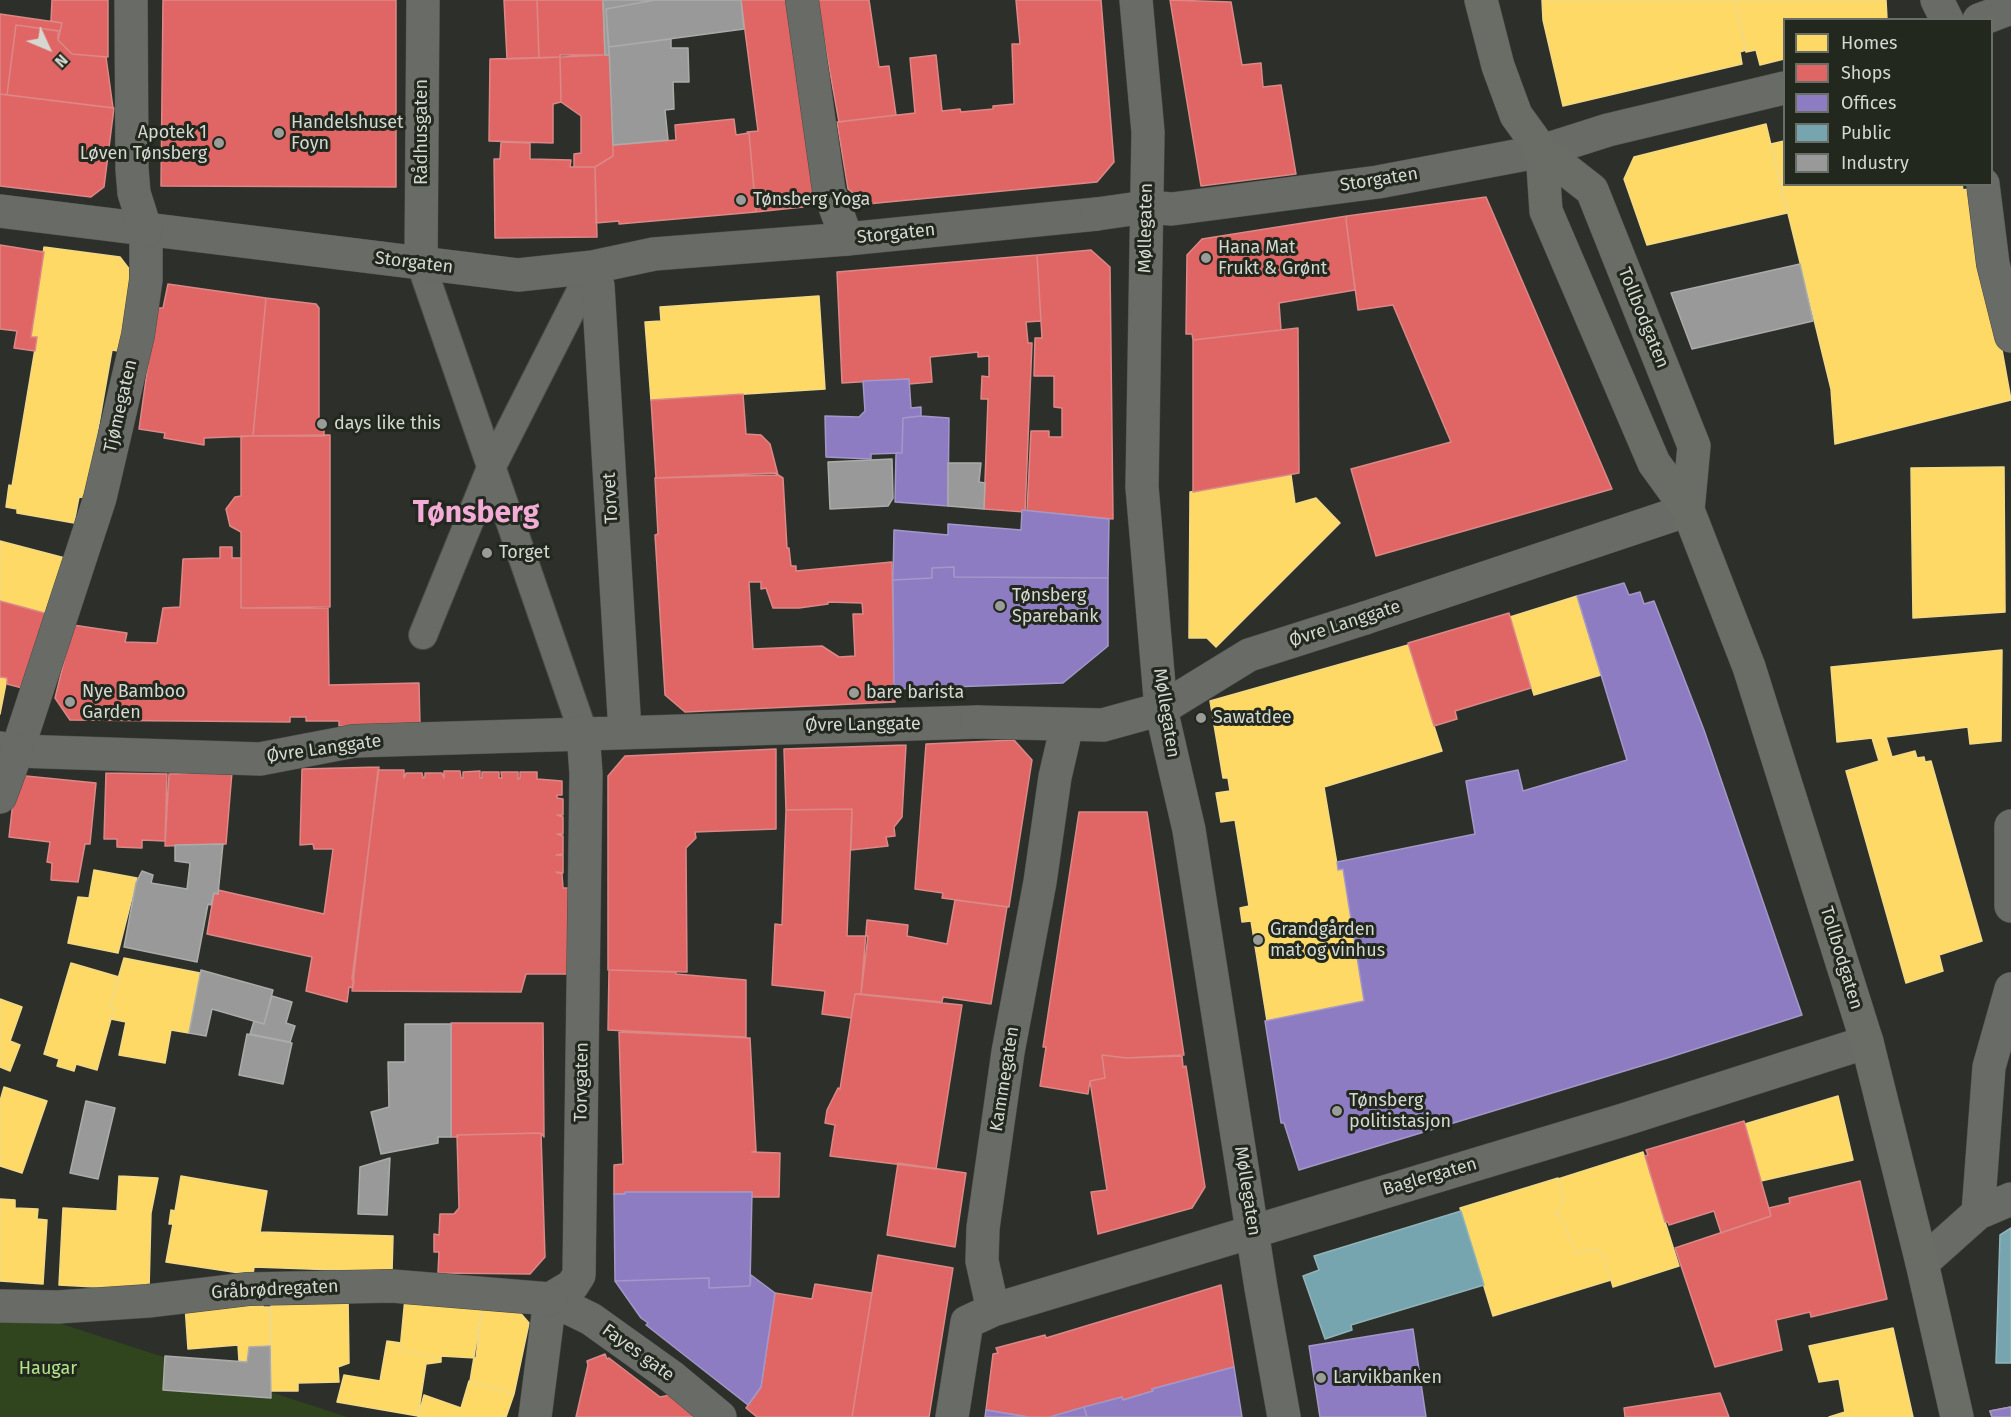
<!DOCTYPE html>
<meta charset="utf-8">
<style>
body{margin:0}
#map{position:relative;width:2011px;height:1417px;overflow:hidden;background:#2d302a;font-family:"Fira Sans",sans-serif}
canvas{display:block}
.legend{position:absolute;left:1783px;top:18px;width:210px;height:168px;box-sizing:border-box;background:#22281e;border:2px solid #696e66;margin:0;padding:8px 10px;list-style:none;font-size:18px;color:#d4d8d1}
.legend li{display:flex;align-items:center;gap:12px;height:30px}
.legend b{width:30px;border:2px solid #696e66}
.north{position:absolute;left:18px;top:18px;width:60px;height:60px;-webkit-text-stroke:4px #22281e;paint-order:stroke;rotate:134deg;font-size:16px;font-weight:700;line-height:24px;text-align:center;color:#d4d8d1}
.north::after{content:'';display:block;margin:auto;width:21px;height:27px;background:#d4d8d1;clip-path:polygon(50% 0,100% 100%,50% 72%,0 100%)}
</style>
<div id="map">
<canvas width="2011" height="1417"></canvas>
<ul class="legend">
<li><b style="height:16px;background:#ffd966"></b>Homes</li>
<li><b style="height:16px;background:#e06666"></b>Shops</li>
<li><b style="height:16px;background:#8e7cc3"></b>Offices</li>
<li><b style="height:16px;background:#76a5af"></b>Public</li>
<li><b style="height:16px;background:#999"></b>Industry</li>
</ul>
<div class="north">N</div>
</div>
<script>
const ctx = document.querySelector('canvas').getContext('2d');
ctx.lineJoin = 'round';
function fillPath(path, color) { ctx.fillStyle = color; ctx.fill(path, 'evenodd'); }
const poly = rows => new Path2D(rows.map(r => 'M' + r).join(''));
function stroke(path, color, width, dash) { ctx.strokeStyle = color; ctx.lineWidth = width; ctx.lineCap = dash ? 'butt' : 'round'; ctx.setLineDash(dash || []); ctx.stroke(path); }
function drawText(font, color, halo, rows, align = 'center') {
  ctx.font = font + ' "Fira Sans",sans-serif'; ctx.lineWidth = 6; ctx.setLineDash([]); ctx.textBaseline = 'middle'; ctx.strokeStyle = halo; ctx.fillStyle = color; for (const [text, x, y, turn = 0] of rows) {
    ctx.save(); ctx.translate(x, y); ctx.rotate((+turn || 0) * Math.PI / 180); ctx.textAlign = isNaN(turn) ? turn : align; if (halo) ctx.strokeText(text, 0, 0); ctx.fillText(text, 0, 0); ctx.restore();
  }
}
const green = poly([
 [0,1307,10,1307,347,1417,0,1417]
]);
const homes = poly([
 [1542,0,1735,0,1746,50,1740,52,1742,64,1563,106,1543,20,1542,0],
 [1735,0,1886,0,1887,19,1784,20,1784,59,1760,65,1756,50,1746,52,1735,0],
 [1766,124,1787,213,1647,245,1624,179,1634,157,1766,124],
 [1784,141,1784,184,1962,184,1963,190,1973,188,2011,400,1835,444,1831,389,1771,144,1784,141],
 [44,247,120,257,133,274,124,352,112,350,86,498,79,497,74,523,17,513,17,509,6,507,9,485,12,486,37,337,31,337,44,247],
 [819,296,825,389,651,400,645,322,661,321,660,307,819,296],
 [2004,467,2005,612,1913,618,1911,468,2004,467],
 [1291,475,1295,504,1316,498,1340,523,1216,647,1207,638,1189,638,1190,492,1291,475],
 [0,541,65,558,48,614,0,601,0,541],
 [1577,596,1601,675,1534,695,1510,617,1577,596],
 [1408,645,1442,751,1324,787,1338,870,1343,869,1364,1001,1267,1021,1251,921,1242,922,1240,908,1249,906,1235,820,1221,822,1216,793,1230,791,1228,778,1223,778,1210,701,1408,645],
 [2002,650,2001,741,1970,744,1968,727,1886,737,1892,757,1915,751,1917,758,1924,757,1925,762,1931,761,1982,941,1939,955,1943,971,1906,983,1846,771,1879,761,1872,738,1837,742,1831,667,2002,650],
 [0,677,7,678,0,714,0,677],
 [94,870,137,878,118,953,68,943,78,897,89,898,94,870],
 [124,958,200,973,189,1033,171,1030,165,1063,119,1055,126,1022,111,1019,114,1008,110,1006,124,958],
 [71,963,119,977,110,1006,114,1008,97,1070,76,1064,74,1071,57,1066,59,1059,44,1054,71,963],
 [0,999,22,1007,10,1041,20,1045,10,1071,0,1067,0,999],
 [4,1087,47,1101,22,1173,0,1166,0,1101,4,1087],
 [1838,1096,1853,1160,1761,1181,1745,1124,1838,1096],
 [1643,1152,1679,1266,1613,1287,1605,1259,1597,1248,1577,1254,1559,1214,1555,1215,1564,1199,1558,1179,1643,1152],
 [119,1176,158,1178,151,1213,149,1290,59,1285,63,1208,117,1211,119,1176],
 [181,1176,267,1191,260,1232,393,1236,392,1272,254,1267,253,1275,166,1262,173,1224,169,1224,171,1210,175,1211,181,1176],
 [1558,1178,1564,1199,1555,1215,1559,1214,1577,1254,1597,1248,1605,1259,1611,1280,1493,1316,1460,1208,1558,1178],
 [0,1199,15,1200,15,1208,38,1209,37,1219,47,1220,43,1284,0,1281,0,1199],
 [348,1297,349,1363,338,1367,339,1382,298,1383,298,1391,271,1391,271,1299,348,1297],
 [405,1298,482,1308,476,1358,441,1356,441,1358,400,1350,405,1298],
 [263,1300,263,1307,270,1307,270,1346,249,1347,247,1362,239,1361,238,1345,188,1349,185,1305,263,1300],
 [482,1308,517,1309,529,1323,514,1394,470,1381,482,1308],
 [1893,1328,1913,1417,1829,1417,1845,1412,1839,1379,1819,1382,1809,1346,1893,1328],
 [387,1341,401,1343,400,1350,441,1358,441,1362,426,1364,418,1416,337,1402,344,1375,380,1381,387,1341],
 [469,1381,514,1394,506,1417,418,1417,424,1395,461,1408,469,1381]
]);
const shops = poly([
 [52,0,108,0,108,57,72,54,58,40,62,23,51,21,52,0],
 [163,0,396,0,396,187,161,186,163,0],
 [504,0,537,0,539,58,507,59,504,0],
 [537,0,603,0,605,55,539,58,537,0],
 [741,0,794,0,819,190,803,207,756,212,749,133,747,132,758,131,741,0],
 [817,0,869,0,879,67,889,66,896,115,839,122,817,0],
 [1016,0,1101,0,1114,162,1097,182,867,204,848,189,837,122,915,113,910,58,936,55,942,111,960,109,961,112,993,109,993,106,1014,104,1012,44,1020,44,1016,0],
 [1170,0,1231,2,1242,65,1261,63,1263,87,1281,85,1296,174,1201,186,1170,0],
 [0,14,62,23,60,31,16,25,7,95,0,94,0,14],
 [16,25,58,31,58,40,72,54,106,57,113,108,7,95,16,25],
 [560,55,611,55,613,156,595,167,574,167,574,154,581,153,581,116,561,102,560,55],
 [560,57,561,102,553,104,553,143,489,141,490,59,560,57],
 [0,94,114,108,104,187,91,197,0,186,0,94],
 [734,119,736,135,749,133,756,212,619,224,619,221,596,223,595,167,613,156,613,145,676,140,675,125,734,119],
 [501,142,530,143,530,159,571,160,570,167,595,167,597,237,495,238,494,159,500,159,501,142],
 [1486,197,1612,489,1376,556,1351,469,1451,442,1393,305,1358,310,1346,220,1347,216,1486,197],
 [1347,216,1346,220,1355,290,1279,303,1281,330,1193,340,1192,334,1186,334,1187,255,1202,239,1347,216],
 [0,245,44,252,31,337,37,337,35,351,14,348,17,331,0,329,0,245],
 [1091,250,1110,267,1113,519,1027,511,1031,431,1049,431,1049,437,1062,437,1062,408,1054,407,1054,376,1034,376,1035,338,1042,338,1037,255,1091,250],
 [1037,255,1041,321,1026,322,1028,343,1032,343,1025,512,984,509,988,399,981,399,982,376,989,377,989,356,978,357,978,352,930,357,932,382,909,384,909,379,842,383,837,272,1037,255],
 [168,284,266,298,253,436,204,438,204,445,164,438,165,433,139,429,156,308,163,308,168,284],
 [266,298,316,304,319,308,319,426,324,425,324,436,253,436,266,298],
 [1298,328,1299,473,1193,492,1193,340,1298,328],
 [743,394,746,434,761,435,770,444,778,475,656,478,651,400,743,394],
 [330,435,330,607,241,608,241,532,230,526,226,509,235,497,241,496,241,436,330,435],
 [775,473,783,478,787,548,789,548,791,566,796,566,796,571,892,562,895,702,685,712,665,695,655,535,658,534,655,478,775,473],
 [749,582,761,582,761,589,766,588,773,608,799,608,828,604,828,602,862,603,863,614,853,614,855,656,839,657,822,646,753,649,749,582],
 [220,547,232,547,232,558,241,558,241,608,328,608,329,685,419,683,420,725,339,726,339,721,306,721,306,717,290,717,290,722,70,720,55,698,73,625,127,633,125,642,157,643,163,608,180,607,183,559,220,558,220,547],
 [0,601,48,614,26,689,7,684,7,678,0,677,0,601],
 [1509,613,1531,688,1455,711,1457,719,1434,726,1408,643,1509,613],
 [1014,740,1032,760,1009,907,942,898,943,893,915,889,926,744,1014,740],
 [906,745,902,817,894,827,895,836,886,837,888,846,851,850,852,809,786,810,784,749,906,745],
 [776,749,776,829,695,832,696,838,686,848,687,972,608,970,608,776,625,756,776,749],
 [379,767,352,979,354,980,353,988,349,987,347,1002,306,991,312,957,207,934,214,893,218,894,218,890,324,914,333,849,314,849,313,844,300,845,302,769,379,767],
 [378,770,404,770,404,778,406,773,422,773,423,778,425,777,425,773,442,773,444,778,444,771,460,771,461,778,463,778,463,772,480,771,480,778,482,778,482,772,499,772,499,778,502,778,501,772,518,772,518,779,520,778,520,772,537,772,537,779,562,781,562,795,557,795,557,798,563,799,563,815,557,815,563,817,563,834,557,834,563,836,563,854,556,855,563,855,563,873,556,872,562,874,563,888,570,888,569,974,526,974,521,992,352,991,378,770],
 [232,772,226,844,165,846,169,774,232,772],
 [106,773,167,774,165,841,142,840,142,848,117,847,117,839,104,839,106,773],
 [16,775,96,783,90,844,85,844,78,882,51,880,52,863,47,862,50,842,9,837,16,775],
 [852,809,847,936,868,936,861,994,855,994,851,1018,822,1014,825,991,772,985,775,924,782,925,786,810,852,809],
 [1079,812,1147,812,1184,1055,1126,1058,1102,1055,1105,1078,1090,1081,1088,1094,1040,1086,1046,1047,1043,1047,1079,812],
 [955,900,1007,907,991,1004,943,997,942,1002,861,994,867,920,908,925,907,936,947,944,955,900],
 [609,970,676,972,676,974,746,980,746,1037,608,1030,609,970],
 [855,994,962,1005,936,1169,830,1156,835,1125,825,1123,827,1110,838,1088,840,1089,855,994],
 [451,1023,543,1023,544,1137,541,1133,457,1135,458,1137,451,1137,451,1023],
 [619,1032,750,1038,756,1151,752,1152,780,1153,779,1197,752,1197,752,1192,614,1194,614,1165,623,1164,619,1032],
 [1102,1055,1126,1058,1182,1056,1183,1067,1186,1066,1205,1187,1192,1208,1098,1234,1091,1192,1107,1190,1090,1081,1105,1078,1102,1055],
 [1744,1121,1771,1216,1721,1233,1714,1211,1669,1225,1668,1222,1665,1222,1645,1156,1648,1155,1646,1150,1744,1121],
 [541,1133,545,1257,530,1274,438,1273,439,1252,434,1252,434,1234,439,1235,440,1214,454,1214,459,1208,457,1135,541,1133],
 [898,1163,966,1173,955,1247,887,1235,898,1163],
 [1860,1181,1887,1299,1811,1317,1810,1312,1776,1320,1782,1350,1715,1367,1675,1248,1771,1216,1769,1208,1790,1203,1789,1198,1860,1181],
 [878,1255,953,1268,929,1417,852,1417,878,1255],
 [815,1284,872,1293,852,1417,757,1417,746,1408,761,1387,775,1293,812,1299,815,1284],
 [1221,1285,1234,1367,1152,1389,1153,1391,1123,1400,1122,1397,1050,1417,1028,1417,986,1410,993,1354,998,1353,996,1348,1045,1335,1046,1338,1221,1285],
 [605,1354,607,1359,609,1358,660,1397,675,1394,702,1417,576,1417,588,1365,587,1361,605,1354],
 [1720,1393,1729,1417,1625,1417,1624,1408,1720,1393],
 [2011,1407,2011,1417,1992,1417,1990,1411,2011,1407]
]);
const offices = poly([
 [909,379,911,408,921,407,921,416,903,418,902,453,871,454,871,459,826,457,825,416,859,417,865,411,863,381,909,379],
 [921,416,949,418,948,506,895,502,896,453,902,453,903,418,921,416],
 [1022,510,1109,519,1108,578,954,577,954,567,932,568,932,578,893,580,894,530,948,535,948,524,1021,530,1022,510],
 [954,567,954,577,1108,578,1108,646,1063,683,894,689,893,580,932,578,932,568,954,567],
 [1624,583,1629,595,1640,592,1644,604,1654,601,1704,730,1802,1015,1664,1059,1299,1170,1284,1123,1281,1123,1265,1021,1364,1001,1343,869,1338,870,1337,862,1475,834,1466,781,1518,770,1523,791,1627,760,1577,596,1624,583],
 [625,1192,752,1192,750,1286,709,1288,709,1278,615,1281,614,1194,625,1194,625,1192],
 [751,1275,775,1293,761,1387,748,1405,646,1325,648,1323,641,1318,615,1281,709,1278,709,1288,750,1286,751,1275],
 [1413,1329,1426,1417,1320,1417,1309,1346,1413,1329],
 [1234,1367,1242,1417,1087,1417,1084,1407,1122,1397,1123,1400,1153,1391,1152,1389,1234,1367],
 [1084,1407,1087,1417,1050,1417,1084,1407],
 [2011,1407,2011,1417,1992,1417,1990,1411,2011,1407],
 [986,1410,1028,1417,985,1417,986,1410]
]);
const public = poly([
 [1461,1211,1484,1285,1351,1325,1352,1330,1325,1339,1303,1276,1319,1270,1314,1256,1461,1211],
 [2011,1228,2011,1363,1996,1363,2000,1235,2011,1228]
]);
const industry = poly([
 [603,0,655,0,606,9,609,55,605,55,603,0],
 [655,0,741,0,744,29,609,47,606,9,655,0],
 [671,39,671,48,688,48,689,82,673,82,674,109,665,110,668,140,613,145,609,47,671,39],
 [1800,264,1813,321,1692,349,1671,293,1800,264],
 [892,459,893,498,888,506,830,509,828,462,892,459],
 [948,463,981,463,979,482,985,483,984,509,948,506,948,463],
 [223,844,218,894,214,893,211,905,208,904,197,962,124,947,136,883,142,871,153,875,151,883,187,889,190,863,175,861,175,845,223,844],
 [201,970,273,990,264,1024,212,1009,206,1036,189,1033,201,970],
 [272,996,292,1002,286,1023,295,1026,290,1042,250,1034,254,1021,264,1024,272,996],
 [405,1024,451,1024,451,1137,438,1137,438,1143,381,1154,371,1112,389,1107,388,1062,405,1062,405,1024],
 [247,1034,292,1043,283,1084,239,1075,247,1034],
 [86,1101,115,1108,98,1179,70,1173,86,1101],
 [390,1158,387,1215,358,1214,360,1167,390,1158],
 [270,1346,271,1398,163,1390,165,1356,247,1362,249,1347,270,1346]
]);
const service = poly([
 [421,264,583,732],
 [423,635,491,468,593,267]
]);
const pedestrian = poly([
 [0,211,518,275,593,267,654,254,847,239,1097,214],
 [421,264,423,0],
 [593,267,598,286,625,731],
 [1161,709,1249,655,1365,618],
 [0,748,17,751,260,759,354,741,977,722],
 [17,751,100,498,138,335,146,280,146,231],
 [550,1299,591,1319,672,1377,720,1417],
 [535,1417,550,1299,572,1286,579,1275,586,774,583,732]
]);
const minor = poly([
 [131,0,132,169,134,193,146,231],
 [802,0,829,191,847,239],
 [1136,0,1148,132,1142,487,1161,709,1189,830,1261,1288,1284,1417],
 [1937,0,1947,20],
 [1979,20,2011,8],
 [1983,184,1993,264,2011,336],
 [1097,214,1146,207,1172,209,1378,182,1542,151,1608,130,1784,88],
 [1365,618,1688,510],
 [977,722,1103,725,1161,709],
 [0,797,17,751],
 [2011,826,2011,906],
 [1978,1213,2011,1199],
 [1922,1263,1978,1213,1989,1067,2011,989],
 [0,1306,58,1307,148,1301,248,1289,392,1286,550,1299],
 [993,1310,1623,1120,1867,1042],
 [952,1417,967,1322,993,1310,982,1261,983,1228,1008,1052,1040,882,1055,777,1067,725]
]);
const secondary = poly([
 [1481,0,1498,66,1516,115,1542,151,1592,190,1694,446,1688,510],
 [1542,151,1546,211,1654,463,1688,510,1749,667,1867,1042,1922,1263,1957,1417]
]);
const markers = [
 [279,133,6,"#9a9d97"],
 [219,143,6,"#9a9d97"],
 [741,200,6,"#9a9d97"],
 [1206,258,6,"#9a9d97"],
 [322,424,6,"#9a9d97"],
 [487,553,6,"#9a9d97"],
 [1000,606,6,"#9a9d97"],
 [854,693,6,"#9a9d97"],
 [70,702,6,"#9a9d97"],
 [1201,718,6,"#9a9d97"],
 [1258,940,6,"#9a9d97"],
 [1337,1111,6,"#9a9d97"],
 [1321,1378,6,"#9a9d97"]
];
const poiNames = [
 ["Handelshuset",291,123],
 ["Foyn",291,144],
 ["Apotek 1",207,133,"right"],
 ["Løven Tønsberg",207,154,"right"],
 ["Tønsberg Yoga",753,200],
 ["Hana Mat",1218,248],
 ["Frukt & Grønt",1218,269],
 ["days like this",334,424],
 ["Torget",499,553],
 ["Tønsberg",1012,596],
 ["Sparebank",1012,617],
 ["Nye Bamboo",82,692],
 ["Garden",82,713],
 ["bare barista",866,693],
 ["Sawatdee",1213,718],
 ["Grandgården",1270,930],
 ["mat og vinhus",1270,951],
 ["Tønsberg",1349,1101],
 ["politistasjon",1349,1122],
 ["Larvikbanken",1333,1378]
];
const streetNames = [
 ["Rådhusgaten",422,132,-90],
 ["Storgaten",1379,180,-9],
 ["Møllegaten",1146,228,-89],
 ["Storgaten",896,234,-6],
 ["Storgaten",414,263,7],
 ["Tollbodgaten",1643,318,68],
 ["Tjømegaten",121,406,-77],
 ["Torvet",611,498,-93],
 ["Øvre Langgate",1345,624,-18],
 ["Møllegaten",1166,713,81],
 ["Øvre Langgate",863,725,-1],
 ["Øvre Langgate",324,749,-8],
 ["Tollbodgaten",1841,958,73],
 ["Kammegaten",1005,1079,-81],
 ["Torvgaten",582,1082,-89],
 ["Baglergaten",1430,1177,-16],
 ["Møllegaten",1247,1191,81],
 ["Gråbrødregaten",275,1290,-3],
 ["Fayes gate",638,1353,36]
];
const parkNames = [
 ["Haugar",48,1369]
];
const townNames = [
 ["Tønsberg",476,514]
];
fillPath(green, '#30451d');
fillPath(homes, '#ffd966');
stroke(homes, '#f2d986', 1.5);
fillPath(shops, '#e06666');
stroke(shops, '#dc8886', 1.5);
fillPath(offices, '#8e7cc3');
stroke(offices, '#a398c7', 1.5);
fillPath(public, '#76a5af');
stroke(public, '#92b4b9', 1.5);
fillPath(industry, '#999');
stroke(industry, '#abacaa', 1.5);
stroke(service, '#4b4e48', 30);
stroke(pedestrian, '#4b4e48', 34);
stroke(minor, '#4b4e48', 34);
stroke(secondary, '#4b4e48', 34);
stroke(service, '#686b66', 28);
stroke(pedestrian, '#686b66', 33);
stroke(minor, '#686b66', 33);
stroke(secondary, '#696d66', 33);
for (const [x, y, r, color] of markers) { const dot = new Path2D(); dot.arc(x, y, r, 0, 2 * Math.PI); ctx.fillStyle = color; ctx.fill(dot); stroke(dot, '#22281e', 2); }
drawText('18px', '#d4d8d1', '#22281e', poiNames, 'left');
drawText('18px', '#d4d8d1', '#22281e', streetNames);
drawText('18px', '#b2e489', '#22281e', parkNames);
drawText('bold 30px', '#f3acd8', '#22281e', townNames);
</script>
